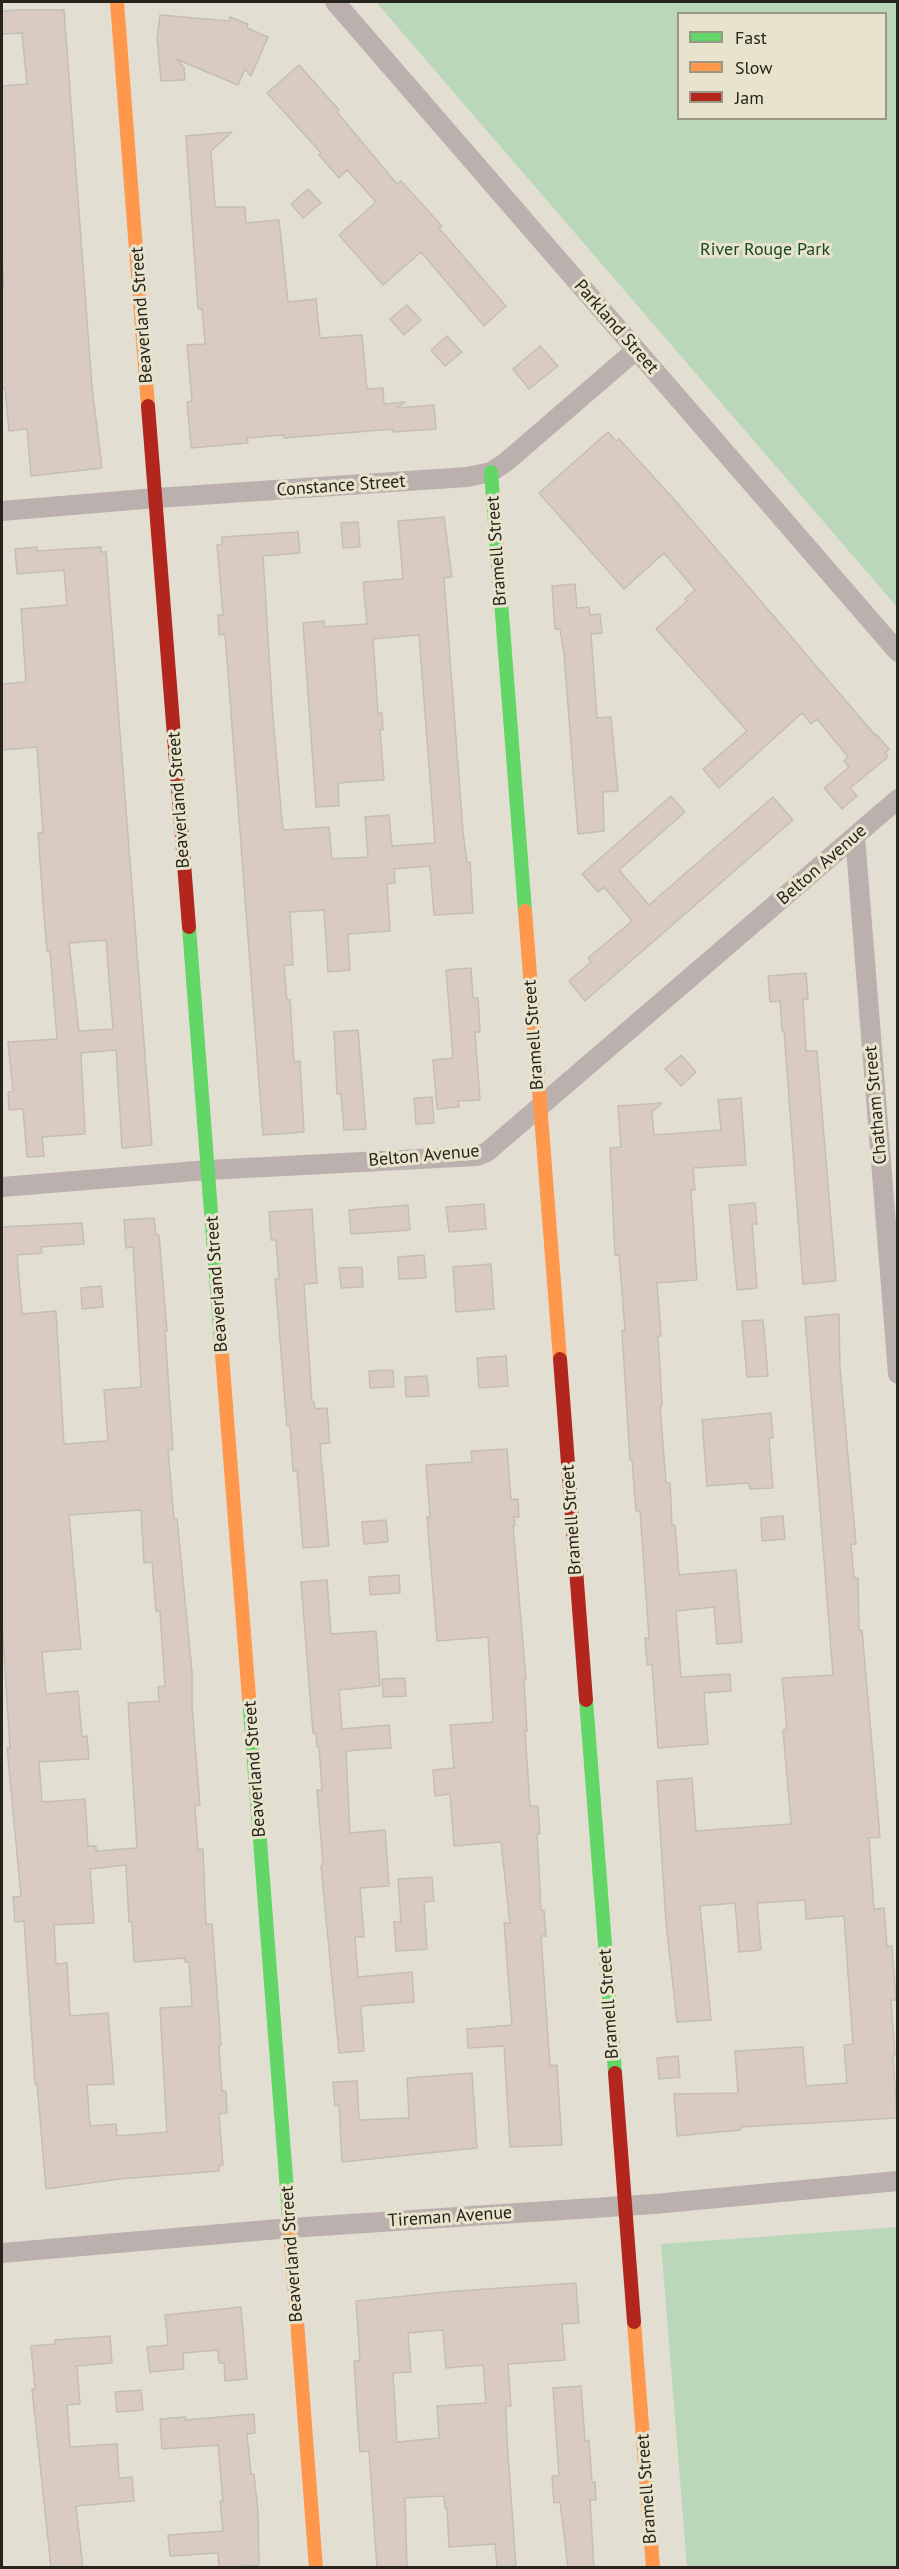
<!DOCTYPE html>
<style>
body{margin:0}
#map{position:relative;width:899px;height:2569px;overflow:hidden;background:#e2dfd2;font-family:"PT Sans",sans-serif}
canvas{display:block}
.frame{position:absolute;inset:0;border:3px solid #26241c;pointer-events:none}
.legend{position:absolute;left:677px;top:12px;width:210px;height:108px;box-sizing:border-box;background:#e8e3cc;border:2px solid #9a9786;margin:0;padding:8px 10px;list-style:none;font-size:18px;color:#26241c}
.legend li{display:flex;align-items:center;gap:12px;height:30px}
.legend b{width:30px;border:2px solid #9a9786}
</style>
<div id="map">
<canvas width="899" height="2569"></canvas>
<div class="frame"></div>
<ul class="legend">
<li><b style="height:8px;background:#63d668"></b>Fast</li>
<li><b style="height:8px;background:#ff974d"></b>Slow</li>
<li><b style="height:8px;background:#b3261e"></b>Jam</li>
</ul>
</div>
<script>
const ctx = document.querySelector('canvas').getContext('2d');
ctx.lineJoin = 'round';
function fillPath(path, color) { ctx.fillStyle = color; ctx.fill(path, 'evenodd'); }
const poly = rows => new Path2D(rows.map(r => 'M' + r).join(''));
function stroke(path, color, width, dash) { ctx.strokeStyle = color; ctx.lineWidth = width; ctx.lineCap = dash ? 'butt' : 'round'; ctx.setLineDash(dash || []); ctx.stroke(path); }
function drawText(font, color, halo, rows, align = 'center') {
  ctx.font = font + ' "PT Sans",sans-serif'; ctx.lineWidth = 6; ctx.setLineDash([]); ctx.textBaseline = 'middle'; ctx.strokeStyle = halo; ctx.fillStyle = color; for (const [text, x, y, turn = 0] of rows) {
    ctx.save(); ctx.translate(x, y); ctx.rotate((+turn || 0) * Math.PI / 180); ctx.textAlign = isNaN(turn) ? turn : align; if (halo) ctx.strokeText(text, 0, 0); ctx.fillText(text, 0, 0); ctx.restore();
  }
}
const green = poly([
 [376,2,897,2,897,607],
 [678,14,886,14,886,118,678,118],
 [897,2227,897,2567,687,2567,661,2244]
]);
const building = poly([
 [21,10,64,10,92,387,102,468,31,476,27,429,9,431,5,388,2,389,2,286,4,286,2,257,2,86,27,84,22,33,2,34,2,11,21,10],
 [160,15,229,21,230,17,248,24,247,28,268,37,251,76,245,69,238,85,176,59,184,67,185,80,161,81,157,38,160,15],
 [299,65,339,110,337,112,397,184,401,181,442,226,439,228,506,306,484,326,421,252,383,285,339,235,376,202,347,170,339,178,319,155,321,153,267,93,299,65],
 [232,132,211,151,215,207,245,207,246,223,279,220,288,302,316,299,320,338,362,335,367,389,383,388,384,404,405,402,398,408,434,405,436,429,393,432,393,429,284,438,284,435,247,438,248,443,191,448,187,402,192,401,187,345,205,344,202,309,198,309,186,136,232,132],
 [308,189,321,203,303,218,291,204,308,189],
 [407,305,421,320,404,335,390,319,407,305],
 [447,336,462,352,445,366,431,350,447,336],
 [540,346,558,366,529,389,513,369,540,346],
 [608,432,616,441,619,439,672,497,875,735,876,734,889,749,885,753,888,757,850,788,857,796,842,809,824,788,849,767,844,761,848,757,817,719,811,724,802,713,719,788,703,769,747,731,656,629,687,601,685,599,695,590,664,553,624,589,539,493,608,432],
 [444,517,452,577,444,578,463,832,467,862,470,862,473,913,434,915,430,866,394,869,395,883,387,884,390,931,348,934,350,970,328,972,324,910,290,912,293,965,284,965,287,1000,290,1000,294,1062,300,1061,304,1132,263,1135,225,634,219,635,218,615,223,615,217,545,222,545,222,537,298,532,300,553,263,556,273,719,283,830,329,827,332,859,368,857,365,817,389,815,392,846,435,843,419,635,373,639,378,713,382,713,383,730,380,730,384,780,338,783,339,806,316,807,303,623,324,621,324,627,367,624,363,582,403,579,398,521,444,517],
 [358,522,360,547,343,548,341,523,358,522],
 [37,547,37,551,101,547,101,552,106,552,152,1145,122,1148,116,1050,81,1053,85,1134,42,1137,44,1156,27,1157,23,1109,9,1110,8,1092,13,1091,8,1042,57,1039,50,952,47,951,43,902,38,833,43,833,37,747,2,750,2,684,26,682,21,609,67,605,64,570,17,574,15,549,37,547],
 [106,940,113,1029,79,1031,69,943,106,940],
 [575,584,577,608,589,607,590,615,600,614,602,633,591,634,597,718,611,717,618,791,603,792,604,831,578,834,564,654,560,629,555,629,552,586,575,584],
 [671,796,685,812,619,870,649,905,773,797,793,820,585,1001,569,981,591,962,588,958,632,921,604,887,598,892,582,874,671,796],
 [471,968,473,998,478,998,480,1032,475,1032,480,1100,458,1101,459,1107,437,1109,433,1060,453,1058,446,970,471,968],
 [806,973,808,999,803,999,806,1051,817,1051,836,1281,803,1284,784,1031,782,1031,780,1001,770,1002,768,976,806,973],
 [358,1030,366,1129,344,1130,341,1094,337,1094,334,1032,358,1030],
 [681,1055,696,1072,681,1086,665,1069,681,1055],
 [432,1097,434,1123,416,1124,414,1098,432,1097],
 [741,1098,746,1165,693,1168,695,1190,691,1190,697,1280,657,1283,661,1336,658,1336,662,1406,660,1406,666,1483,670,1483,672,1525,675,1525,679,1575,736,1570,742,1642,717,1644,714,1607,676,1611,681,1677,730,1674,731,1691,704,1693,708,1744,658,1748,652,1664,647,1665,645,1638,649,1638,640,1511,636,1511,632,1460,630,1460,622,1331,625,1330,619,1255,615,1255,610,1148,621,1147,618,1106,662,1103,652,1112,654,1135,721,1130,718,1100,741,1098],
 [755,1203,757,1224,752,1224,757,1288,737,1290,729,1205,755,1203],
 [484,1204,486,1229,449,1232,446,1207,484,1204],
 [408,1205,410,1230,351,1234,349,1210,408,1205],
 [312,1209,317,1283,304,1284,312,1402,314,1402,315,1409,327,1408,330,1443,320,1444,329,1546,303,1548,297,1471,293,1471,290,1426,287,1426,275,1279,279,1279,276,1240,271,1240,269,1212,312,1209],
 [154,1218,156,1235,159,1235,167,1331,165,1331,173,1449,168,1450,174,1519,177,1519,192,1671,192,1706,200,1805,195,1806,198,1850,203,1849,206,1924,212,1924,221,2045,219,2046,222,2091,226,2091,227,2113,219,2114,223,2165,219,2165,219,2171,120,2179,46,2189,37,2083,35,2084,24,1921,15,1922,13,1897,21,1896,7,1748,10,1748,2,1623,2,1227,82,1223,84,1244,41,1247,42,1253,17,1255,22,1314,56,1311,64,1444,108,1441,104,1390,141,1387,133,1247,126,1248,124,1220,154,1218],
 [141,1510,144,1563,152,1562,156,1611,160,1611,165,1686,158,1687,159,1701,128,1703,137,1848,96,1851,96,1846,88,1846,85,1799,42,1802,39,1762,89,1759,87,1736,82,1737,78,1691,46,1694,42,1652,81,1649,69,1515,141,1510],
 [126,1865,129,1922,132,1922,134,1962,185,1958,185,1962,189,1962,192,2006,160,2008,167,2132,117,2136,116,2124,90,2126,87,2085,114,2084,108,2013,70,2016,67,1963,56,1964,54,1925,94,1923,90,1869,126,1865],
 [424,1255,426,1278,399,1279,398,1257,424,1255],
 [491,1264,494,1309,456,1312,453,1267,491,1264],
 [362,1267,363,1287,341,1288,339,1268,362,1267],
 [101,1286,103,1307,82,1309,81,1288,101,1286],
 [839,1314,840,1367,856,1544,851,1544,854,1578,858,1578,859,1630,862,1630,880,1837,869,1838,874,1909,884,1908,887,1947,892,1946,896,2000,891,2000,895,2055,893,2055,897,2118,741,2127,741,2130,677,2136,674,2094,738,2093,735,2051,803,2047,806,2086,847,2083,844,2045,853,2044,844,1916,806,1919,805,1900,757,1903,761,1950,739,1952,735,1903,700,1906,711,2020,677,2022,666,1922,657,1781,692,1778,696,1831,791,1824,783,1730,787,1729,782,1678,833,1675,805,1317,839,1314],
 [763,1320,768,1376,747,1377,742,1321,763,1320],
 [506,1356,508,1386,479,1388,477,1358,506,1356],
 [393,1370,394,1387,370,1388,369,1371,393,1370],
 [427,1376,429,1396,406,1397,405,1377,427,1376],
 [771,1413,773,1438,769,1438,773,1488,750,1489,749,1483,707,1486,702,1420,771,1413],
 [507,1449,511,1500,518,1499,519,1517,514,1517,515,1526,513,1526,526,1679,524,1679,527,1731,525,1731,530,1806,538,1806,540,1834,537,1834,541,1910,544,1910,546,1936,541,1936,550,2066,557,2065,562,2145,510,2147,504,2046,468,2048,467,2029,512,2025,504,1923,510,1923,501,1842,454,1846,450,1794,435,1796,433,1770,454,1768,450,1725,493,1722,488,1637,437,1641,427,1517,430,1517,426,1465,472,1462,471,1451,507,1449],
 [783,1516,785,1539,762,1541,761,1518,783,1516],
 [386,1520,388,1542,364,1544,362,1522,386,1520],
 [399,1575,400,1593,370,1595,369,1577,399,1575],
 [327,1580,331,1634,376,1631,380,1686,339,1690,342,1729,389,1725,391,1748,346,1751,350,1833,385,1830,389,1886,360,1888,364,1937,355,1937,358,1977,412,1972,414,2002,361,2006,364,2051,339,2053,321,1866,323,1865,317,1790,322,1790,319,1747,317,1747,316,1733,313,1733,301,1582,327,1580],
 [405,1678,406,1696,383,1697,382,1679,405,1678],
 [432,1877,434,1901,424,1902,427,1949,396,1951,394,1922,401,1922,398,1879,432,1877],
 [678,2056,680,2077,659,2079,657,2058,678,2056],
 [472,2073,477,2148,342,2162,339,2105,335,2106,333,2082,357,2081,359,2120,409,2118,407,2078,472,2073],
 [576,2283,579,2323,562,2324,565,2360,508,2364,511,2406,506,2406,507,2440,516,2566,497,2567,495,2544,449,2547,447,2508,445,2508,444,2496,405,2498,407,2568,377,2568,369,2451,360,2452,358,2428,354,2361,360,2361,356,2301,456,2291,576,2283],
 [443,2330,446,2368,483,2365,486,2403,437,2406,439,2438,397,2442,393,2373,411,2372,408,2333,443,2330],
 [241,2307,247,2379,225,2381,224,2363,219,2363,218,2350,183,2353,184,2369,150,2372,147,2347,168,2345,165,2315,241,2307],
 [110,2336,112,2363,77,2366,80,2404,67,2405,70,2447,117,2444,119,2478,132,2477,134,2501,76,2506,83,2568,51,2568,32,2389,35,2389,31,2346,55,2344,55,2340,110,2336],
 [581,2386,585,2441,589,2440,592,2482,595,2482,596,2500,590,2500,594,2568,568,2568,560,2502,554,2503,552,2476,559,2476,553,2388,581,2386],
 [141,2390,143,2410,117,2412,115,2392,141,2390],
 [254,2414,255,2433,247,2434,251,2474,254,2474,258,2511,259,2565,219,2568,218,2553,170,2556,168,2535,223,2531,220,2501,223,2501,218,2445,162,2449,160,2419,185,2417,185,2420,254,2414]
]);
const street = poly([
 [335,2,898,652],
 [2,511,156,498,467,477,491,472,506,462,636,350],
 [855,836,898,1374],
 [2,1187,208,1170,477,1156,487,1152,898,799],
 [2,2253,290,2228,654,2204,898,2181]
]);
const fast = poly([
 [491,472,525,911],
 [189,927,221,1342],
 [249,1698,289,2217],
 [586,1700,615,2073]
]);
const slow = poly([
 [117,2,148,406],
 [525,911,560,1359],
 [221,1342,249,1698],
 [289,2217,316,2568],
 [634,2322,653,2568]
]);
const jam = poly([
 [148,406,189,927],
 [560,1359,586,1700],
 [615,2073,634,2322]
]);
const parkNames = [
 ["River Rouge Park",765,250]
];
const streetNames = [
 ["Beaverland Street",142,315,-94],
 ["Parkland Street",616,327,49],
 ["Constance Street",341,486,-4],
 ["Bramell Street",497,551,-94],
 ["Beaverland Street",179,800,-94],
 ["Belton Avenue",822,865,-41],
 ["Bramell Street",534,1035,-94],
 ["Chatham Street",876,1105,-95],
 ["Belton Avenue",424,1156,-5],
 ["Beaverland Street",217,1284,-94],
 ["Bramell Street",572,1520,-94],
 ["Beaverland Street",255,1769,-94],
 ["Bramell Street",609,2004,-94],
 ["Tireman Avenue",450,2217,-4],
 ["Beaverland Street",292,2254,-94],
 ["Bramell Street",647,2489,-94]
];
fillPath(green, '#bad8b9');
fillPath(building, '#d9cac2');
stroke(building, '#c4beb7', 1.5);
stroke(street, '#bcb0af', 20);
stroke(fast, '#63d668', 14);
stroke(slow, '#ff974d', 14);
stroke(jam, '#b3261e', 14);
drawText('18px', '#174924', '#e8e3cc', parkNames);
drawText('18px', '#26241c', '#e8e3cc', streetNames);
</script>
